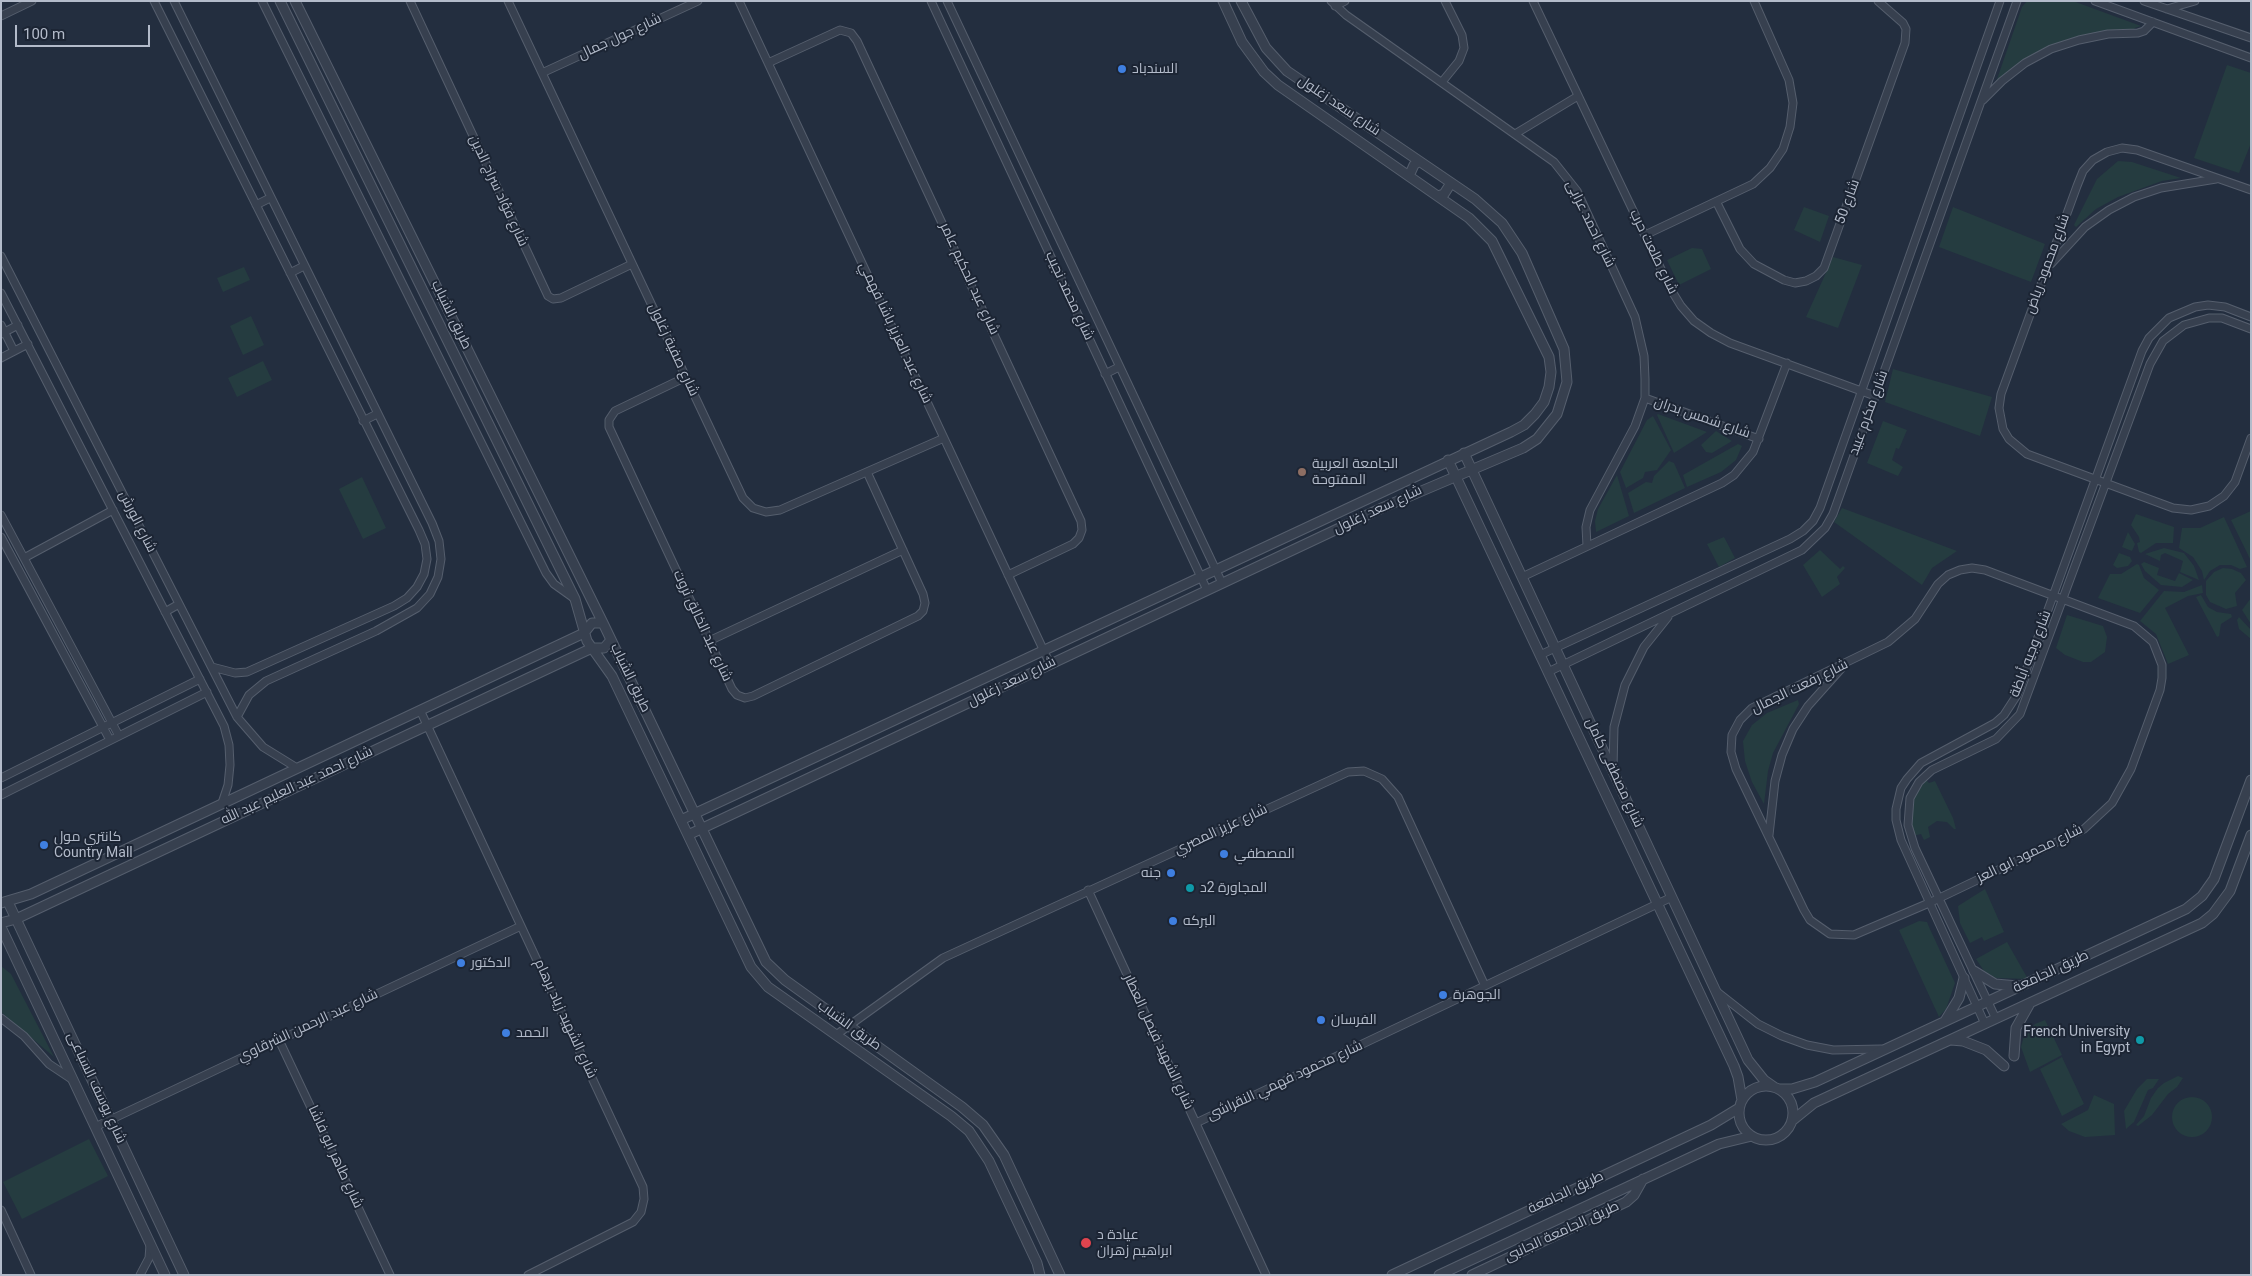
<!DOCTYPE html>
<meta charset="utf-8">
<style>
body{margin:0}
#map{position:relative;width:2252px;height:1276px;overflow:hidden;background:#232e3f;font-family:Roboto,sans-serif}
canvas{display:block}
.frame{position:absolute;inset:0;border:2px solid #b3bbca;pointer-events:none}
.scale{position:absolute;left:15px;top:25px;width:135px;height:22px;box-sizing:border-box;border:2px solid #b3bbca;border-top:0;padding-left:6px;font-size:15px;line-height:18px;white-space:nowrap;color:#b3bbca;-webkit-text-stroke:4px #1c2534;paint-order:stroke}
</style>
<div id="map">
<canvas width="2252" height="1276"></canvas>
<div class="frame"></div>
<div class="scale">100 m</div>
</div>
<script>
const ctx = document.querySelector('canvas').getContext('2d');
ctx.lineJoin = 'round';
function fillPath(path, color) { ctx.fillStyle = color; ctx.fill(path, 'evenodd'); }
const poly = rows => new Path2D(rows.map(r => 'M' + r).join(''));
function stroke(path, color, width, dash) { ctx.strokeStyle = color; ctx.lineWidth = width; ctx.lineCap = dash ? 'butt' : 'round'; ctx.setLineDash(dash || []); ctx.stroke(path); }
function drawText(font, color, halo, rows, align = 'center') {
  ctx.font = font + ' Roboto,Cairo,sans-serif'; ctx.lineWidth = 4; ctx.setLineDash([]); ctx.textBaseline = 'middle'; ctx.strokeStyle = halo; ctx.fillStyle = color; for (const [text, x, y, turn = 0] of rows) {
    ctx.save(); ctx.translate(x, y); ctx.rotate((+turn || 0) * Math.PI / 180); ctx.textAlign = isNaN(turn) ? turn : align; if (halo) ctx.strokeText(text, 0, 0); ctx.fillText(text, 0, 0); ctx.restore();
  }
}
const green = poly([
 [2027,1,2073,1,2141,26,2135,28,2131,32,2109,33,2068,39,2044,50,1995,85,2022,7],
 [2227,65,2251,73,2251,143,2239,173,2194,158],
 [2118,161,2132,162,2181,178,2162,181,2118,197,2096,209,2076,227,2074,225,2097,179],
 [1804,207,1829,216,1820,242,1794,230],
 [1953,207,2045,244,2031,282,1939,247],
 [1692,248,1702,249,1711,269,1679,285,1667,260],
 [1833,257,1862,265,1838,328,1806,317],
 [244,267,250,280,223,292,217,278],
 [251,316,264,345,243,355,230,326],
 [263,361,272,380,237,397,228,378],
 [1893,369,1992,397,1980,436,1885,402],
 [1658,414,1707,432,1674,453,1657,415],
 [1653,416,1671,450,1657,470,1645,472,1643,478,1626,488,1620,472,1647,420],
 [1883,421,1907,430,1899,449,1896,448,1892,460,1903,467,1898,476,1867,463],
 [1716,431,1732,441,1712,453,1706,452,1701,445],
 [1738,444,1742,446,1736,460,1721,472,1687,487,1683,475],
 [1669,461,1674,463,1685,488,1634,513,1628,493,1646,482,1652,483,1654,476],
 [1617,475,1629,516,1596,532,1595,521,1598,509],
 [362,477,386,528,363,539,339,489],
 [1842,508,1957,551,1932,568,1922,585,1834,522],
 [2251,511,2251,561,2231,520],
 [2136,514,2174,527,2173,543,2156,543,2141,553,2139,552,2137,543,2140,542,2139,537,2131,525],
 [2224,517,2247,567,2240,569,2231,565,2220,565,2210,571,2204,580,2202,571,2193,557,2179,548,2182,528,2200,528],
 [2128,532,2135,544,2132,551,2122,547],
 [1724,537,1735,558,1719,567,1707,544],
 [2164,548,2184,553,2194,566,2199,580,2180,572,2183,561,2165,553,2161,555,2160,561,2145,554],
 [1820,550,1838,567,1840,569,1843,566,1845,568,1837,577,1840,584,1822,597,1803,565],
 [2119,553,2130,557,2132,561,2128,566,2117,568,2113,565],
 [2144,562,2159,568,2157,575,2175,581,2179,573,2193,580,2182,587,2161,585,2145,571,2141,564],
 [2137,564,2139,565,2144,578,2159,590,2140,613,2098,598,2110,574,2121,574],
 [2223,568,2232,569,2241,573,2246,580,2235,593,2237,606,2226,609,2210,602,2206,595,2206,581,2214,572],
 [2202,585,2203,593,2188,596,2165,608,2189,655,2168,664,2156,634,2140,621,2164,591,2184,592],
 [2201,595,2208,607,2217,612,2231,614,2232,617,2221,624,2219,636,2217,637,2196,597],
 [2251,598,2251,624,2242,610],
 [2067,615,2103,626,2107,637,2105,652,2091,662,2083,662,2065,655,2056,648],
 [2239,617,2251,630,2251,639,2239,629,2237,620],
 [1798,700,1799,704,1773,753,1768,771,1764,804,1752,782,1745,761,1743,741,1752,725,1767,713],
 [1926,780,1929,783,1935,781,1953,818,1956,829,1954,829,1947,822,1937,821,1928,827,1930,837,1924,840,1921,834,1913,836,1910,823,1912,799],
 [1985,889,2004,932,1984,941,1982,937,1970,943,1960,923,1958,906],
 [1919,921,1927,922,1929,927,1955,983,1946,1009,1939,1017,1899,930],
 [2007,942,2028,979,1996,978,1984,971,1976,959],
 [1,966,11,974,54,1057,1,1012],
 [2045,1020,2062,1055,2030,1072,2021,1047,2024,1036,2035,1024],
 [2062,1057,2084,1104,2062,1116,2040,1069],
 [2178,1076,2183,1078,2177,1087,2168,1094,2152,1115,2138,1126,2136,1125,2144,1116,2151,1098,2158,1088,2164,1083],
 [2147,1079,2159,1079,2153,1088,2148,1090,2134,1122,2126,1129,2124,1111,2137,1089],
 [2094,1095,2114,1104,2115,1135,2085,1137,2069,1131,2061,1124,2088,1110],
 '2172 1117a20 20 0 1 1 40 0a20 20 0 1 1-40 0Z',
 [89,1139,108,1176,22,1219,3,1182]
]);
const minor = poly([
 [154,1,419,530,425,544,427,559,424,574,417,587,407,598,394,606,247,672,235,673,212,667],
 [174,1,432,523,439,541,441,559,438,577,430,594,417,608,376,631,266,681,249,695,237,717],
 [262,1,546,573,554,584,575,599],
 [410,1,548,296,553,299,561,298,632,264],
 [508,1,743,498,753,508,766,512,780,510,944,438],
 [739,1,1050,664],
 [931,1,1207,590],
 [947,1,1222,583],
 [1331,1,1346,15,1554,162,1577,191,1635,317,1644,356,1645,379,1645,398,1635,426,1590,510,1586,527,1587,546],
 [1533,1,1670,288,1681,306,1694,321,1711,333,1730,343,1875,396],
 [2095,1,2251,58],
 [2144,1,2251,38],
 [1335,6,1345,1],
 [2167,9,2195,1],
 [1,16,32,1],
 [768,63,840,30,851,33,857,41,1081,521,1082,530,1079,538,1073,544,1008,575],
 [542,73,698,1],
 [1442,82,1459,61,1464,48,1462,35,1445,1],
 [1983,100,2002,81,2025,63,2051,49,2079,40,2108,34,2138,33,2144,31,2153,22],
 [1515,134,1578,96],
 [2251,190,2137,150,2122,148,2107,152,2093,160,2083,171,2077,186,2001,394,1999,408,2003,429,2009,439,2027,454,2173,508,2191,510,2209,506,2224,496,2235,482,2251,438],
 [1717,203,1740,249,1754,264,1784,280,1795,283,1806,281,1816,276,1824,268,1905,43,1906,29,1903,23,1878,1],
 [256,205,270,198],
 [1645,235,1753,184,1770,168,1783,149,1790,127,1793,103,1789,80,1754,1],
 [1,256,237,717,263,747,297,768],
 [2051,264,2085,227,2109,210,2134,197,2161,188,2216,179],
 [290,273,304,266],
 [1,293,224,726,229,745,230,765,228,785,222,803],
 [1,325,14,351],
 [1,334,18,325],
 [1,358,28,344],
 [1105,374,1119,367],
 [686,377,615,411,609,420,609,427,732,689,737,695,745,698,753,696,918,616,923,611,925,603,923,594,867,472],
 [1645,398,1759,439],
 [363,421,377,414],
 [1,515,119,736],
 [1,537,110,740],
 [24,558,113,510],
 [1972,568,1985,570,2134,626,2153,642,2162,665,2162,678,2160,690,2131,769,2112,803,2084,829,1929,903,1854,935,1830,934,1810,920,1804,910,1736,769,1731,752,1732,735,1740,720,1752,708,1888,642,1915,619,1938,584,1948,575,1960,570,1972,568],
 [1522,577,1722,483,1734,475,1753,452,1787,363],
 [165,612,179,604],
 [709,641,903,550],
 [1540,655,1790,539,1803,531,1813,521,1820,508,2000,1],
 [1548,672,1802,550,1825,528,1833,514,2017,1],
 [420,710,643,1187,644,1199,641,1212,633,1222,528,1275],
 [1613,769,1614,727,1625,685,1644,647,1668,617],
 [1,778,200,679],
 [1,795,207,692],
 [1769,835,1775,781,1782,755,1793,729,1808,706,1841,669],
 [1088,890,1266,1275],
 [1716,991,1758,1024,1782,1036,1807,1045,1833,1050,1881,1049],
 [1,1018,24,1036,49,1064,73,1080],
 [1996,1019,1915,848,1908,825,1910,798,1919,782,1932,770,1996,739,2020,714,2150,364,2163,341,2184,325,2209,318,2222,318,2251,329],
 [1985,1024,1901,840,1896,820,1896,809,1901,788,1907,779,1921,763,1995,723,2004,715,2017,695,2142,351,2149,338,2169,318,2195,307,2208,305,2225,307,2251,317],
 [836,1035,943,958,1337,777,1348,772,1364,771,1382,779,1398,797,1485,986],
 [279,1040,390,1275],
 [1196,1123,1672,897],
 [95,1127,521,926],
 [1,1210,31,1275],
 [140,1275,149,1258,150,1245]
]);
const tertiary = poly([
 [280,1,575,599,587,641,612,676,751,967,768,987,951,1116,969,1131,989,1161,1037,1263,1040,1275],
 [295,1,603,623,766,962,785,980,962,1107,983,1125,1004,1155,1060,1275],
 [1409,176,1414,165,1419,161],
 [1438,196,1444,194,1451,183],
 [1464,453,1748,1060,1764,1080,1774,1087],
 [1448,460,1734,1066,1738,1077,1742,1100],
 [681,820,1511,432,1524,425,1535,414,1544,402,1549,387,1551,372,1549,357,1492,241,1469,218,1278,85,1264,72,1242,42,1223,1],
 [688,835,1384,507,1523,448,1537,439,1557,414,1567,382,1564,349,1522,253,1502,223,1475,199,1287,71,1266,48,1241,1],
 [8,902,184,1275],
 [1,903,31,894,584,633,592,623,603,623],
 [1,923,16,919,592,648,604,648,611,640],
 [1,927,165,1275],
 [1974,971,1995,984,2018,986],
 [1945,1021,1959,998,1964,978],
 [1951,1040,1963,1041,1986,1050,2004,1066],
 [2014,1056,2016,1028,2029,1005],
 '1739 1113a27 27 0 1 1 54 0a27 27 0 1 1-54 0Z',
 [1780,1089,1792,1089,1815,1082,2186,909,2202,896,2214,879,2251,780],
 [1793,1120,1814,1103,2202,923,2213,914,2230,891,2251,835],
 [1392,1275,1711,1125,1739,1108],
 [1439,1275,1719,1144,1752,1136],
 [1472,1275,1626,1202,1634,1195,1643,1179]
]);
const markers = [
 [1122,69,5,"#3f7fe0"],
 [1302,472,5,"#8d6e63"],
 [44,845,5,"#3f7fe0"],
 [1224,854,5,"#3f7fe0"],
 [1171,873,5,"#3f7fe0"],
 [1190,888,5,"#0f9aa8"],
 [1173,921,5,"#3f7fe0"],
 [461,963,5,"#3f7fe0"],
 [1443,995,5,"#3f7fe0"],
 [1321,1020,5,"#3f7fe0"],
 [506,1033,5,"#3f7fe0"],
 [2140,1040,5,"#0f9aa8"],
 [1086,1243,6,"#e0444e"]
];
const streetNames = [
 ["شارع جول جمال",620,37,-25],
 ["شارع سعد زغلول",1339,106,34],
 ["شارع فؤاد سراج الدين",498,191,65],
 ["شارع 50",1848,202,-70],
 ["شارع احمد عرابى",1590,224,64],
 ["شارع طلعت حرب",1653,252,64],
 ["شارع محمود رياض",2048,264,-70],
 ["شارع عبد الحكيم عامر",969,279,65],
 ["شارع محمد نجيب",1069,296,65],
 ["طريق الشباب",451,315,64],
 ["شارع عبد العزيز باشا فهمي",895,333,65],
 ["شارع صفية زغلول",673,350,65],
 ["شارع مكرم عبيد",1869,413,-70],
 ["شارع شمس بدران",1702,418,19],
 ["شارع سعد زغلول",1378,510,-25],
 ["شارع الورش",137,522,63],
 ["شارع عبد الخالق ثروت",702,626,65],
 ["شارع وجيه أباظة",2031,654,-69],
 ["طريق الشباب",630,678,64],
 ["شارع سعد زغلول",1012,682,-26],
 ["شارع رفعت الجمال",1800,687,-26],
 ["شارع مصطفى كامل",1614,773,65],
 ["شارع احمد عبد العليم عبد الله",297,786,-25],
 ["شارع عزيز المصري",1221,830,-25],
 ["شارع محمود ابو العز",2030,854,-26],
 ["طريق الجامعة",2051,972,-25],
 ["شارع الشهيد زياد برهام",565,1019,65],
 ["شارع عبد الرحمن الشرقاوي",308,1026,-25],
 ["طريق الشباب",849,1026,36],
 ["شارع الشهيد فيصل العطار",1158,1042,65],
 ["شارع محمود فهمي النقراشى",1285,1081,-25],
 ["شارع يوسف السباعى",96,1088,65],
 ["شارع طاهر ابو فاشا",335,1157,65],
 ["طريق الجامعة",1566,1193,-25],
 ["طريق الجامعة الجانبى",1562,1232,-25]
];
const poiNames = [
 ["السندباد",1132,69],
 ["الجامعة العربية",1312,464],
 ["المفتوحة",1312,480],
 ["كانتري مول",54,837],
 ["Country Mall",54,853],
 ["المصطفي",1234,854],
 ["جنه",1161,873,"right"],
 ["المجاورة 2د",1200,888],
 ["البركه",1183,921],
 ["الدكتور",471,963],
 ["الجوهرة",1453,995],
 ["الفرسان",1331,1020],
 ["French University",2130,1032,"right"],
 ["in Egypt",2130,1048,"right"],
 ["الحمد",516,1033],
 ["عيادة د",1097,1235],
 ["ابراهيم زهران",1097,1251]
];
fillPath(green, '#253c40');
stroke(minor, '#555e6d', 9);
stroke(tertiary, '#555e6d', 11);
stroke(minor, '#37404f', 7);
stroke(tertiary, '#37404f', 9);
for (const [x, y, r, color] of markers) { const dot = new Path2D(); dot.arc(x, y, r, 0, 2 * Math.PI); ctx.fillStyle = color; ctx.fill(dot); stroke(dot, '#1c2534', 2); }
drawText('14px', '#b3bbca', '#1c2534', streetNames);
drawText('14px', '#b3bbca', '#1c2534', poiNames, 'left');
</script>
